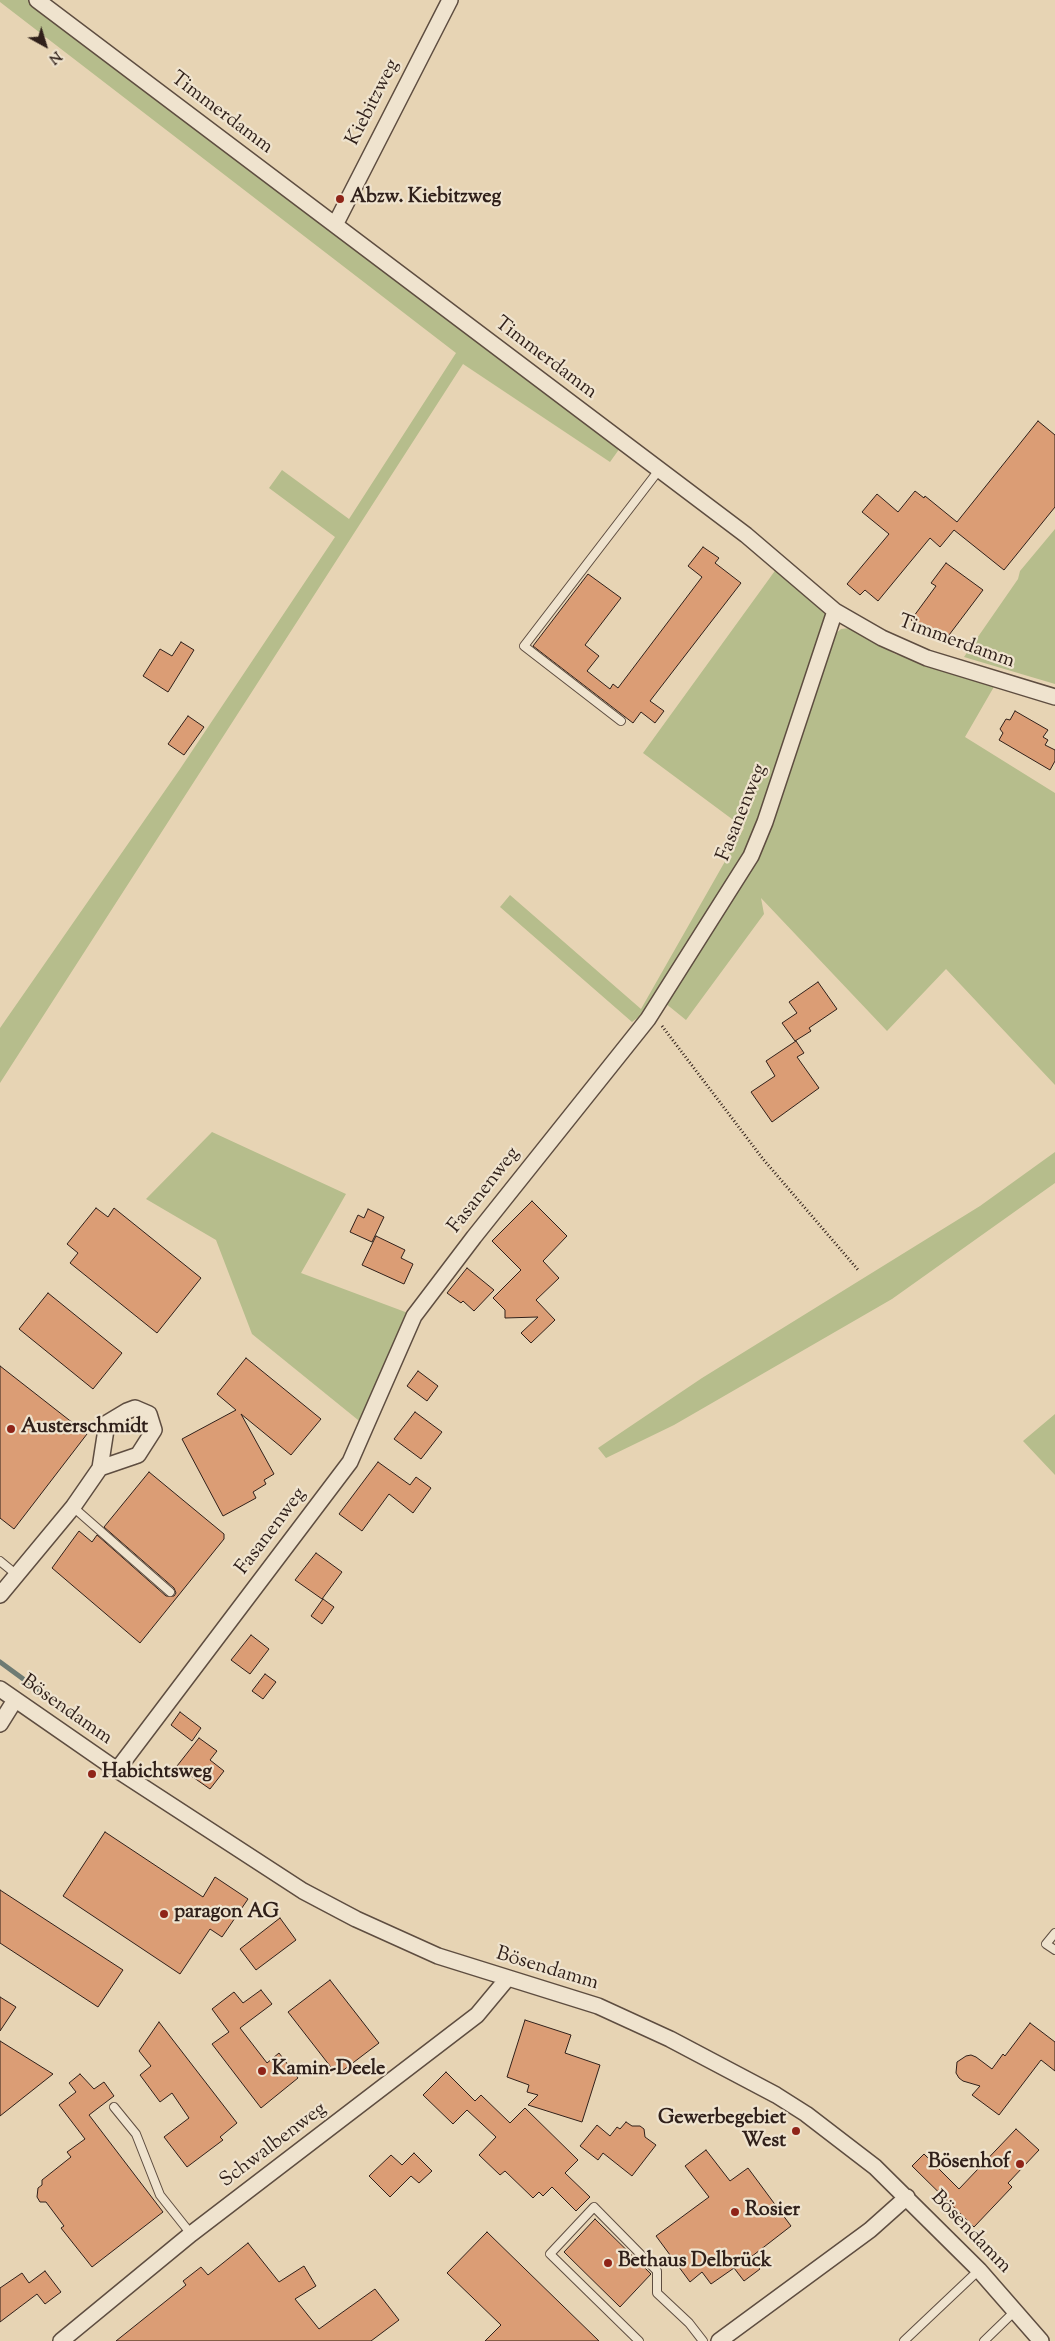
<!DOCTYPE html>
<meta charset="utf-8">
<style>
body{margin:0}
#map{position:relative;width:1055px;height:2341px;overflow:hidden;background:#e7d4b4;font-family:"Sorts Mill Goudy",serif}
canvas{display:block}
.north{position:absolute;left:20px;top:20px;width:50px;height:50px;-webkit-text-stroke:4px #efe3ce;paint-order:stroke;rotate:141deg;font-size:14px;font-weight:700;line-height:20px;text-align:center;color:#30201a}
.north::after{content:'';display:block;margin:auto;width:18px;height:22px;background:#30201a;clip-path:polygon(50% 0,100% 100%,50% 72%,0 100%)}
</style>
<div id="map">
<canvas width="1055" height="2341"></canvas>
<div class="north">N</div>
</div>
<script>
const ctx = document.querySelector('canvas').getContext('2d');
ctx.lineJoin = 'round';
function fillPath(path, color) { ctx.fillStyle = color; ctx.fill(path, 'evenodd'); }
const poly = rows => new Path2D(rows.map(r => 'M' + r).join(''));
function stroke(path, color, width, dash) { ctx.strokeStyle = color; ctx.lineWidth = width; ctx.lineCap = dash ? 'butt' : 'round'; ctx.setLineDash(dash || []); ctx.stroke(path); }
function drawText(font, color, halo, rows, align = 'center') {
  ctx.font = font + ' "Sorts Mill Goudy",serif'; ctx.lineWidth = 4.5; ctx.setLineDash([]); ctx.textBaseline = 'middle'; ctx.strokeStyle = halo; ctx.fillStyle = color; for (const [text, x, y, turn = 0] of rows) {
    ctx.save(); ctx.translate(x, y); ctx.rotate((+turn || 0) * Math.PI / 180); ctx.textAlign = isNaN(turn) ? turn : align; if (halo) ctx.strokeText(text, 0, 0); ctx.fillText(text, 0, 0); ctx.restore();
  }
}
const green = poly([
 [0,0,32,0,620,448,610,462,463,364,0,1083,0,1028,180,769,335,537,269,488,282,470,349,519,456,353,0,2],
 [1055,529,1055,684,964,657,1018,579,1020,571],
 [777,568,828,613,747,855,644,1013,632,1022,500,907,510,895,641,1009,744,828,643,753],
 [850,628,895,654,995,685,965,737,1055,793,1055,1085,946,969,887,1031,761,898,764,914,686,1020,665,1003,757,858,789,765,792,766,834,635,841,629],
 [212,1132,346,1194,301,1273,408,1313,363,1424,252,1334,216,1240,146,1199],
 [1055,1152,1055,1183,892,1299,674,1425,606,1458,598,1448,702,1378,980,1206],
 [1055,1414,1055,1475,1023,1441]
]);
const stream = poly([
 [0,1662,101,1736]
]);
const building = poly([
 [1038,421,1055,435,1055,507,1004,570,954,530,940,547,930,538,878,601,865,590,860,595,847,584,889,534,862,512,877,494,898,512,915,491,924,498,925,496,957,522,1038,421],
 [703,547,719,558,715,563,741,583,650,701,664,711,655,723,641,712,633,723,533,646,588,574,621,598,585,645,599,656,587,671,610,689,613,684,618,688,702,577,688,566,703,547],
 [946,563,983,590,943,643,911,620,936,586,931,583,946,563],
 [181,642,194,650,168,692,143,676,160,649,172,656,181,642],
 [1015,711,1048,730,1043,737,1048,740,1045,745,1055,750,1055,761,1050,770,999,740,1003,733,1000,729,1006,719,1010,720,1015,711],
 [188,716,204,727,184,755,168,744,188,716],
 [818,982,837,1009,809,1028,811,1031,795,1041,782,1023,797,1013,789,1002,818,982],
 [796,1041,804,1053,797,1057,819,1088,772,1122,751,1092,775,1076,766,1061,796,1041],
 [532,1201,567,1236,543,1261,559,1278,536,1300,555,1320,531,1343,521,1333,538,1317,505,1318,505,1310,493,1298,521,1270,492,1241,532,1201],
 [96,1208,108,1217,114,1208,201,1278,157,1333,70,1263,78,1253,67,1244,96,1208],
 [368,1209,384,1217,372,1242,350,1232,358,1215,364,1218,368,1209],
 [376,1236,405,1250,401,1258,413,1264,404,1284,362,1265,376,1236],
 [467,1268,494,1290,474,1311,463,1301,461,1303,447,1293,467,1268],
 [48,1293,122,1353,93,1389,19,1329,48,1293],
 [246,1358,321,1419,291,1455,241,1414,274,1474,264,1480,266,1484,253,1492,256,1498,223,1516,182,1439,236,1410,217,1394,246,1358],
 [0,1366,87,1434,14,1529,0,1518,0,1366],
 [418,1371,438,1386,427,1401,407,1386,418,1371],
 [415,1412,442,1432,421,1459,394,1439,415,1412],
 [378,1462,410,1485,416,1477,431,1488,413,1513,389,1494,362,1531,339,1514,378,1462],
 [149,1472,224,1534,224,1539,140,1643,52,1568,79,1531,92,1542,97,1535,166,1596,174,1596,176,1593,174,1588,104,1527,149,1472],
 [316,1553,342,1572,322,1599,295,1580,316,1553],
 [323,1599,334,1607,322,1624,311,1616,323,1599],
 [251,1635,269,1649,250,1674,231,1660,251,1635],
 [265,1674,276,1682,263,1699,252,1691,265,1674],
 [180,1712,201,1728,192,1741,171,1725,180,1712],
 [199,1738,217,1751,210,1760,224,1771,210,1789,177,1766,199,1738],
 [105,1832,203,1897,215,1877,248,1899,222,1937,210,1929,180,1974,63,1896,105,1832],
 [0,1890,123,1970,98,2007,0,1943,0,1890],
 [280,1918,296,1940,256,1970,240,1949,280,1918],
 [330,1980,379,2043,337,2075,288,2012,330,1980],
 [261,1990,272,2004,240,2028,267,2063,279,2053,298,2078,261,2108,212,2044,229,2032,212,2009,234,1992,243,2003,261,1990],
 [0,1997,16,2007,0,2031,0,1997],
 [525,2020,571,2035,565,2053,600,2065,582,2122,528,2105,538,2095,527,2092,529,2085,507,2077,525,2020],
 [159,2022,237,2123,220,2137,223,2140,187,2167,164,2137,189,2118,172,2093,160,2102,140,2075,151,2066,139,2051,159,2022],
 [1030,2023,1055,2042,1055,2071,1041,2060,999,2115,972,2095,980,2086,963,2081,959,2078,956,2073,957,2062,966,2056,971,2055,976,2057,992,2069,1003,2054,1005,2056,1030,2023],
 [0,2041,53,2074,0,2116,0,2041],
 [446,2072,475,2101,481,2095,510,2123,525,2108,578,2160,565,2173,590,2197,576,2211,552,2187,543,2196,539,2192,533,2198,505,2171,500,2175,479,2155,496,2137,467,2110,453,2124,423,2095,446,2072],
 [80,2074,94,2089,104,2082,114,2096,89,2115,163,2212,92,2267,61,2228,64,2226,46,2202,40,2202,37,2197,38,2188,42,2185,42,2180,71,2157,67,2152,85,2139,59,2105,76,2092,69,2083,80,2074],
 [626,2122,632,2126,640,2126,644,2129,645,2137,656,2145,632,2176,603,2153,598,2160,580,2146,597,2125,610,2136,617,2127,620,2129,626,2122],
 [1016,2129,1039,2150,1008,2183,1012,2187,974,2227,912,2166,924,2154,959,2189,1016,2129],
 [706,2150,730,2181,748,2168,791,2226,751,2257,760,2269,744,2281,734,2268,711,2284,702,2272,690,2282,656,2236,709,2197,685,2166,706,2150],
 [414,2153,432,2171,419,2183,411,2176,390,2197,369,2176,391,2155,402,2165,414,2153],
 [595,2219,651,2274,620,2307,564,2252,595,2219],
 [487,2232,599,2341,485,2341,501,2325,447,2273,487,2232],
 [248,2243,279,2282,304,2266,316,2286,295,2299,319,2329,375,2289,399,2320,371,2341,116,2341,186,2285,183,2281,201,2267,208,2275,248,2243],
 [45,2271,61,2292,45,2304,37,2294,0,2322,0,2288,22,2273,29,2283,45,2271]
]);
const path = poly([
 [662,1026,763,1159,859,1271]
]);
const service = poly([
 [621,721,524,646,659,470],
 [73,1507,170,1592],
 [0,1561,17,1575],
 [1055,1933,1046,1944,1055,1950],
 [114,2107,136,2134,160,2195,191,2234],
 [639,2341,550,2254,594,2207,657,2271,657,2293,689,2323,703,2341],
 [904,2341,979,2270],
 [984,2341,1015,2311]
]);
const minor = poly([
 [37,0,746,535,835,611,882,638,927,658,1055,697],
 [335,225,450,0],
 [0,1595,73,1507,100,1468,107,1423,127,1411,135,1408,149,1414,154,1430,138,1455,100,1468],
 [0,1689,117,1770,303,1891,356,1919,438,1956,598,2006,670,2039,776,2095,806,2114,875,2167,979,2270,1041,2341],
 [0,1724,15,1700],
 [117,1770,350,1462,414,1316,474,1237,648,1019,751,856,765,822,835,611],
 [61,2341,191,2234,477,2015,507,1979],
 [719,2341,870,2230,907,2197]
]);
const markers = [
 [340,199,5,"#8f2418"],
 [11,1429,5,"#8f2418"],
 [92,1774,5,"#8f2418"],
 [164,1914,5,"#8f2418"],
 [262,2071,5,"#8f2418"],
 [796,2131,5,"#8f2418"],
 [1020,2164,5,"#8f2418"],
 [735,2212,5,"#8f2418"],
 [608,2263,5,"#8f2418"]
];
const streetNames = [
 ["Kiebitzweg",374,103,-63],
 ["Timmerdamm",221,114,37],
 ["Timmerdamm",545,359,37],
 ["Timmerdamm",956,643,20],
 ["Fasanenweg",743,813,-68],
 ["Fasanenweg",485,1191,-52],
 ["Fasanenweg",272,1532,-53],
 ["Bösendamm",66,1711,35],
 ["Bösendamm",547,1970,17],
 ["Schwalbenweg",274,2146,-37],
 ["Bösendamm",970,2233,46]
];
const poiNames = [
 ["Abzw. Kiebitzweg",350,199],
 ["Austerschmidt",21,1429],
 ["Habichtsweg",102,1774],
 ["paragon AG",174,1914],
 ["Kamin-Deele",272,2071],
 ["Gewerbegebiet",786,2120,"right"],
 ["West",786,2143,"right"],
 ["Bösenhof",1010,2164,"right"],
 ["Rosier",745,2212],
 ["Bethaus Delbrück",618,2263]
];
fillPath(green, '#b6bd8c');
stroke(stream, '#6e7b73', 5);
fillPath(building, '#db9d75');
stroke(building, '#30201a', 1);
stroke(service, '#5e4d40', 10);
stroke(minor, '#5e4d40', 18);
stroke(path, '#30201a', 3, [1, 2.5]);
stroke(service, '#efe3ce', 8);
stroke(minor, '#efe3ce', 15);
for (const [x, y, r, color] of markers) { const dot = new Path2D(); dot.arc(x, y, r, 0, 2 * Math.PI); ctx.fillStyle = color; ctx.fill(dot); stroke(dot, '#efe3ce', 2); }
drawText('20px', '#30201a', '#efe3ce', streetNames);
drawText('bold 20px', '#30201a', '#efe3ce', poiNames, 'left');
</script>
